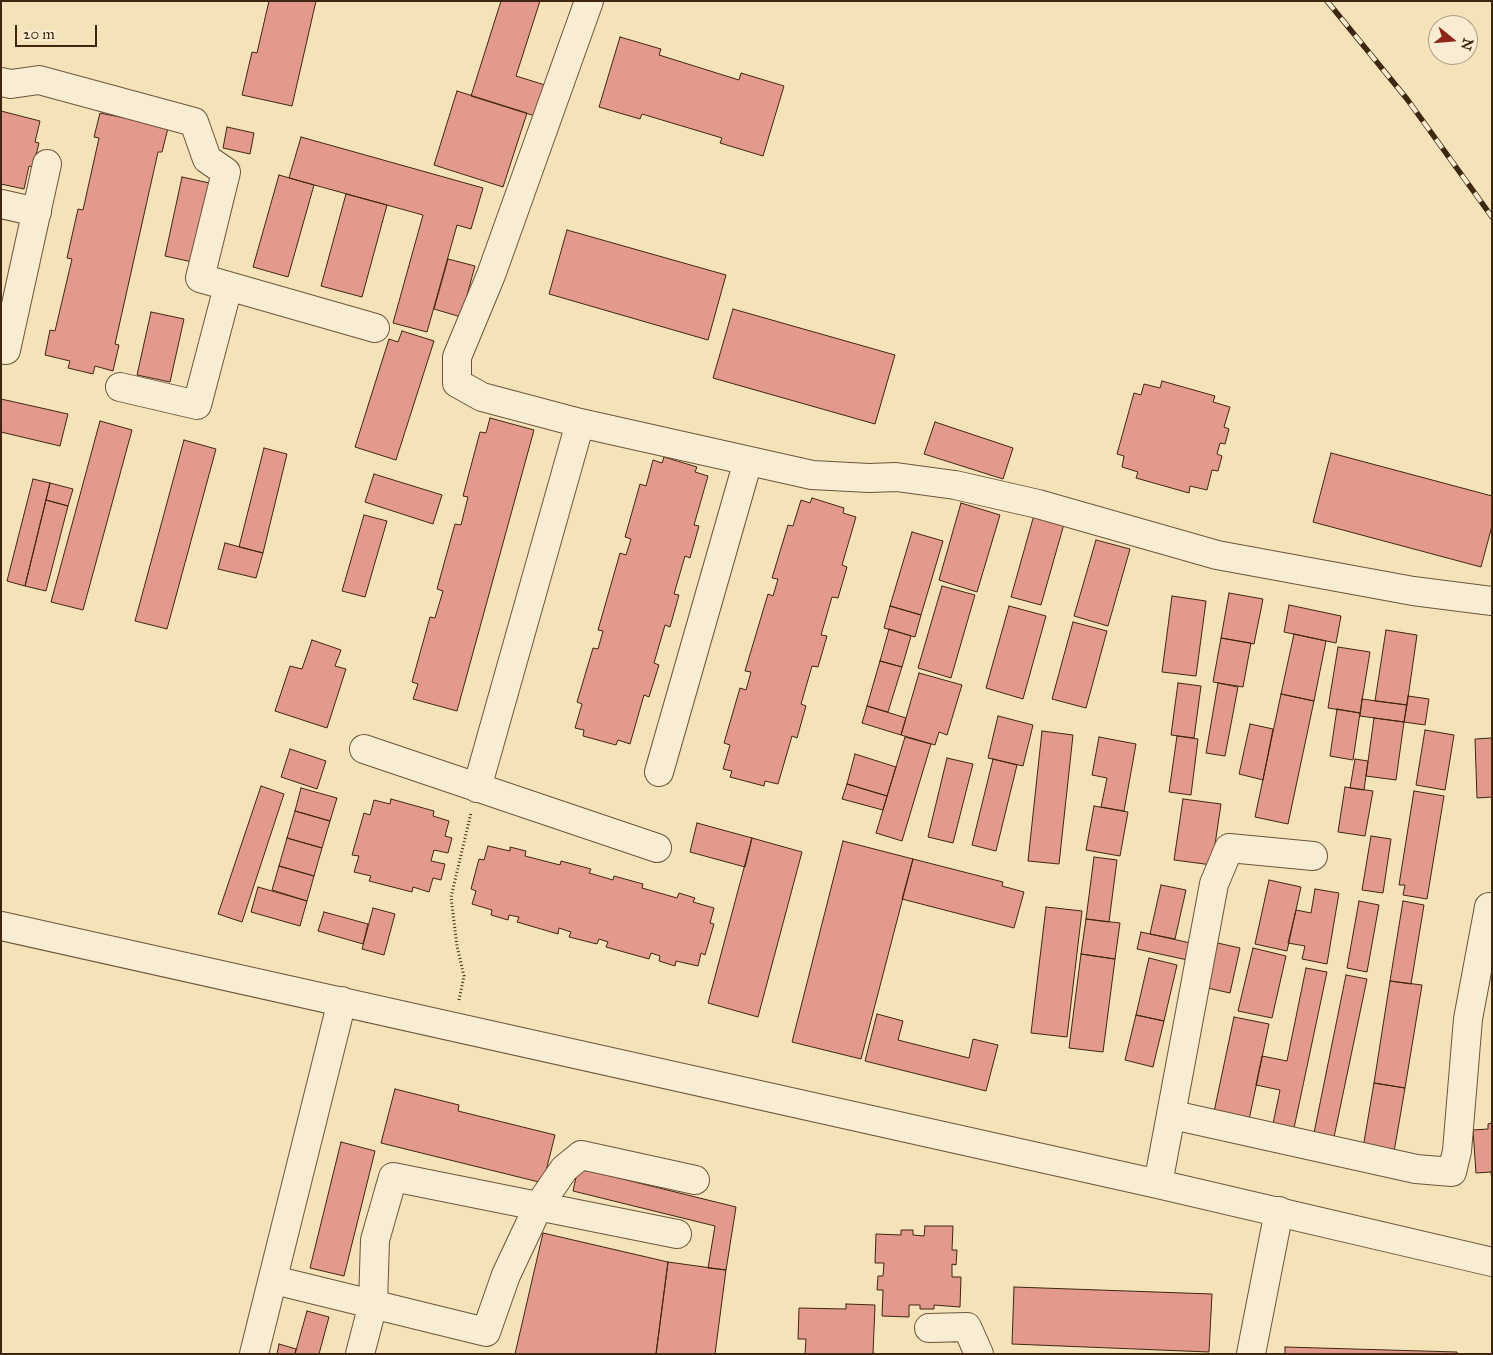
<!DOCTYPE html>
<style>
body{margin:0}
#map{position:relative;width:1493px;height:1355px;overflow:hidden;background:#f4e3b9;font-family:"IM FELL Great Primer",serif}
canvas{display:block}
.frame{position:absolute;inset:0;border:2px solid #3f2610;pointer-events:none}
.north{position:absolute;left:1428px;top:15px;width:50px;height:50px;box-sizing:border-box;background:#f8edd2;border:1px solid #ae9d84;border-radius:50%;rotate:107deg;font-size:14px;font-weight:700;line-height:20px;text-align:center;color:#3f2610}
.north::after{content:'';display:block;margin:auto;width:18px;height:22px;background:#8f2418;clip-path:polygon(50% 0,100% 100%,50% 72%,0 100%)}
.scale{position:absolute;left:15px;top:25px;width:82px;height:22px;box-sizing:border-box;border:2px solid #3f2610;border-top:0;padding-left:6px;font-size:15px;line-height:18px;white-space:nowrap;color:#3f2610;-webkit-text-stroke:4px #f8edd2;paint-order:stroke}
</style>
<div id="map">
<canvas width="1493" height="1355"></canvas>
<div class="frame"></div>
<div class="north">N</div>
<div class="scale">20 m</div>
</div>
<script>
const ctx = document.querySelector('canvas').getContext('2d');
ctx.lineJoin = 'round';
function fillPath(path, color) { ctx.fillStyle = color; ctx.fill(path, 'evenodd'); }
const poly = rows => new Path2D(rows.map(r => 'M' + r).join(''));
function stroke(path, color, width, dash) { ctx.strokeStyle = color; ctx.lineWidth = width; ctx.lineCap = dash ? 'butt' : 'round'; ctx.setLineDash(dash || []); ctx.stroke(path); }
const building = poly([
 [269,1,316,1,292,106,242,95,252,52,257,53,269,1],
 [501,1,540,1,516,76,545,85,535,116,471,96,501,1],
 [620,37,661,49,659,55,739,80,741,73,784,86,763,156,720,143,722,138,642,114,640,119,599,107,620,37],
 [457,91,527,113,503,187,434,165,457,91],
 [1,111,40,121,35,142,39,143,33,167,29,166,24,189,1,184,1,111],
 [127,111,168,128,162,152,158,152,115,344,119,345,113,371,95,366,93,374,68,368,70,361,45,355,50,330,55,331,72,259,67,258,78,209,83,210,99,138,94,137,100,113,125,118,127,111],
 [227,127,254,133,250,154,223,148,227,127],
 [301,137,483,188,471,229,457,225,427,332,393,323,423,215,289,178,301,137],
 [279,175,314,185,288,277,253,267,279,175],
 [182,177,214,184,197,263,165,256,182,177],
 [346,194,387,205,362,297,321,286,346,194],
 [567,230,726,275,708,340,549,294,567,230],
 [448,259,475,266,461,317,434,309,448,259],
 [733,309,895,355,875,424,713,378,733,309],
 [151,312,184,319,170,382,137,375,151,312],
 [402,331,434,341,396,460,355,447,389,339,398,342,402,331],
 [1162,381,1215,396,1213,402,1230,407,1224,427,1229,429,1225,444,1220,443,1217,454,1222,456,1218,471,1212,470,1207,490,1190,486,1189,493,1136,478,1138,472,1122,467,1124,456,1117,454,1134,393,1141,395,1144,384,1160,388,1162,381],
 [1,399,68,414,60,446,1,432,1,399],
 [490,418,534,430,457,711,413,699,418,684,412,682,430,617,435,618,443,591,437,589,455,524,461,525,468,497,463,496,480,432,486,433,490,418],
 [100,421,132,430,83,610,51,602,100,421],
 [935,422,1013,448,1003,479,924,454,935,422],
 [184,440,216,449,167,629,135,621,184,440],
 [264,448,287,454,263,553,239,547,264,448],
 [1331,453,1492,496,1492,526,1481,567,1313,522,1331,453],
 [664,457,697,467,695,472,708,476,694,525,699,526,690,558,685,556,674,594,679,595,670,627,665,625,654,663,659,665,649,697,644,695,630,744,618,740,616,745,583,736,584,730,575,728,582,704,577,702,593,648,598,649,603,631,598,630,620,553,626,555,631,539,625,537,640,484,646,486,653,460,662,463,664,457],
 [374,474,442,495,433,524,365,502,374,474],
 [33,479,50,483,25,586,7,581,33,479],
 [50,483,73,489,68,506,46,500,50,483],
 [812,498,844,508,843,513,856,517,842,565,847,567,838,598,832,597,821,635,827,636,818,667,812,666,801,704,806,706,797,738,792,736,778,784,765,781,764,786,730,777,732,771,723,769,730,745,724,743,740,688,746,690,751,672,745,671,768,594,773,596,778,579,772,578,788,525,793,526,801,500,810,503,812,498],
 [46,500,68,506,46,591,25,586,46,500],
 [961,503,1000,515,977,592,939,580,961,503],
 [364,515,387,521,365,597,342,591,364,515],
 [1034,515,1064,524,1041,605,1011,597,1034,515],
 [912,532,943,541,921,615,890,606,912,532],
 [1096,540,1130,549,1108,626,1074,616,1096,540],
 [225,543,263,553,256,578,218,569,225,543],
 [942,586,975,595,951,678,918,668,942,586],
 [1229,593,1263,599,1254,644,1221,638,1229,593],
 [1172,596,1206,601,1196,676,1162,672,1172,596],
 [1289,605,1341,616,1336,643,1284,632,1289,605],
 [890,606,921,615,915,637,884,628,890,606],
 [1009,606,1046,616,1023,699,986,688,1009,606],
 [1073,622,1107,631,1086,708,1052,699,1073,622],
 [889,629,911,636,902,667,880,661,889,629],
 [1386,630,1417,635,1407,705,1375,701,1386,630],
 [1294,634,1326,641,1314,701,1281,694,1294,634],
 [1221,638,1251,643,1243,687,1213,682,1221,638],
 [312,640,341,650,335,666,346,669,327,728,275,711,290,666,302,669,312,640],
 [1338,647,1370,652,1360,713,1328,708,1338,647],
 [880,661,902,667,888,712,867,706,880,661],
 [919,673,962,685,947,735,939,732,935,745,901,735,919,673],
 [1178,683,1201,686,1194,738,1171,735,1178,683],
 [1218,683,1238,687,1225,756,1206,753,1218,683],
 [1281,694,1314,701,1288,824,1255,817,1281,694],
 [1408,696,1429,699,1425,725,1404,722,1408,696],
 [1362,699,1407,705,1404,722,1360,716,1362,699],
 [867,706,906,718,901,735,862,723,867,706],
 [1337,709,1360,713,1353,760,1330,756,1337,709],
 [998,716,1033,725,1023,766,988,758,998,716],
 [1374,718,1404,722,1396,780,1366,776,1374,718],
 [1250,724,1273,729,1263,780,1239,774,1250,724],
 [1425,730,1454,735,1445,790,1416,785,1425,730],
 [1042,731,1073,735,1059,864,1028,861,1042,731],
 [1177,736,1198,739,1191,795,1169,792,1177,736],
 [905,737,931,744,902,841,876,833,905,737],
 [1099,737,1136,744,1124,811,1101,807,1107,778,1092,775,1099,737],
 [1492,738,1492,797,1477,798,1475,739,1492,738],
 [290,749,326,761,317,789,281,777,290,749],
 [855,754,896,767,887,796,847,784,855,754],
 [947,758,973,764,953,843,928,837,947,758],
 [993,759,1017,765,996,851,972,845,993,759],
 [1355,759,1368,761,1364,790,1350,788,1355,759],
 [847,784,887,796,883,810,842,799,847,784],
 [261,786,284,794,242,922,218,914,261,786],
 [1345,787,1373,791,1365,836,1338,832,1345,787],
 [301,788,337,798,330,821,295,811,301,788],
 [1414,791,1444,796,1427,899,1403,895,1405,885,1399,885,1414,791],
 [391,799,434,811,433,816,449,821,445,836,452,838,448,853,434,850,431,861,445,864,441,880,433,878,429,892,413,887,412,892,369,881,371,876,354,872,359,856,352,855,364,813,370,815,374,800,390,804,391,799],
 [1183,799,1221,804,1212,865,1174,860,1183,799],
 [1094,806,1128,812,1120,856,1086,850,1094,806],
 [295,811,330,821,322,848,287,838,295,811],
 [697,823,752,838,745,867,690,852,697,823],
 [1371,836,1391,839,1383,893,1362,890,1371,836],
 [287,838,322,848,314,876,279,866,287,838],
 [752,838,802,852,758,1017,708,1003,752,838],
 [843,841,913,859,861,1059,792,1042,843,841],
 [488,846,510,851,510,847,526,851,525,856,560,865,561,861,591,869,589,873,613,880,614,876,643,884,642,888,677,898,679,893,695,898,693,902,714,908,710,923,714,924,705,955,701,953,698,966,676,961,675,966,659,961,660,956,651,953,649,959,606,947,608,942,599,939,597,944,569,937,571,932,559,928,558,934,517,922,519,917,509,915,508,920,491,915,492,910,472,904,476,891,471,889,479,859,484,860,488,846],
 [1094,857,1117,860,1109,922,1086,919,1094,857],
 [913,859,1003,882,1002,886,1024,892,1014,928,902,899,913,859],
 [279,866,314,876,307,901,272,890,279,866],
 [1269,880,1301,887,1287,951,1255,944,1269,880],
 [1161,885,1186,890,1175,939,1150,934,1161,885],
 [258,887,307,901,300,926,251,912,258,887],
 [1315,889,1339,893,1327,964,1302,959,1305,946,1288,943,1296,910,1311,913,1315,889],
 [1359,901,1379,905,1367,972,1347,968,1359,901],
 [1403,901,1424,905,1411,984,1390,981,1403,901],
 [1046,907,1082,911,1067,1037,1031,1033,1046,907],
 [373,908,395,914,384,955,362,949,373,908],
 [324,912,368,924,363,944,318,931,324,912],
 [1086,919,1120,923,1115,959,1081,954,1086,919],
 [1141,932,1195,944,1192,961,1137,949,1141,932],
 [1213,942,1240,948,1230,993,1203,987,1213,942],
 [1253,948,1286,956,1272,1018,1238,1011,1253,948],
 [1081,954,1115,959,1103,1052,1069,1048,1081,954],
 [1149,958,1177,965,1164,1021,1136,1015,1149,958],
 [1306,968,1327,972,1294,1128,1273,1124,1280,1090,1256,1085,1262,1056,1287,1061,1306,968],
 [1346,975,1367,979,1334,1137,1314,1133,1346,975],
 [1390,981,1422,985,1405,1088,1374,1083,1390,981],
 [877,1014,903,1021,898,1040,969,1058,973,1039,998,1045,986,1091,865,1061,877,1014],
 [1136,1015,1164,1021,1153,1067,1125,1060,1136,1015],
 [1234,1017,1269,1024,1249,1120,1214,1112,1234,1017],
 [1374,1083,1405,1088,1394,1152,1363,1148,1374,1083],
 [395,1089,459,1105,458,1111,555,1135,543,1183,381,1143,395,1089],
 [1492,1123,1492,1182,1491,1172,1476,1173,1473,1130,1488,1129,1488,1124,1492,1123],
 [341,1142,375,1151,344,1276,310,1268,341,1142],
 [578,1168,736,1207,726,1270,708,1268,715,1226,573,1191,578,1168],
 [925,1226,953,1226,952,1250,957,1250,956,1265,952,1264,952,1277,961,1277,960,1307,934,1305,934,1309,920,1309,920,1305,909,1305,909,1317,882,1316,883,1290,877,1290,878,1276,883,1276,884,1263,875,1263,876,1234,901,1235,901,1230,913,1230,913,1235,924,1236,925,1226],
 [543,1233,668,1262,656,1354,515,1354,543,1233],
 [668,1262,726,1270,715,1354,656,1354,668,1262],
 [1014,1287,1212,1294,1209,1352,1012,1344,1014,1287],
 [846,1304,875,1305,873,1353,878,1354,805,1354,806,1339,798,1339,799,1308,846,1309,846,1304],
 [307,1311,329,1317,319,1354,295,1354,307,1311],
 [279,1344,296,1349,295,1354,277,1354,279,1344],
 [1285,1347,1457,1352,1457,1354,1285,1354,1285,1347]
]);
const path = poly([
 [459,1000,464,976,457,946,451,897,471,813]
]);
const minor = poly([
 [589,1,491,275,457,357,457,383,482,397,580,423,812,475,869,478,896,477,955,485,1038,504,1217,555,1413,591,1492,601],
 [1,82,11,84,39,80,194,122,207,159,226,172,200,278,375,328],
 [1,204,37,212],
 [6,350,47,164],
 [120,387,197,405,228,287],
 [364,749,657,848],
 [659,772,748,461],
 [477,788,580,423],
 [1,926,1158,1184,1492,1262],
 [1173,1115,1416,1169,1452,1172,1457,1151,1468,1019,1489,907],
 [1158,1184,1214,884,1229,848,1313,856],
 [274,1280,486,1332,506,1275,538,1207,564,1169,581,1155,695,1180],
 [929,1328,967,1327,979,1354],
 [254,1354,342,1001],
 [360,1354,373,1304,375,1240,393,1177,677,1234],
 [1251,1354,1279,1211]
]);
const rail = poly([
 [1327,1,1407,99,1492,217]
]);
fillPath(building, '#e4998d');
stroke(building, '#3f2610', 1);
stroke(minor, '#6c553a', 30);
stroke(path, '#3f2610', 3, [1, 2.5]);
stroke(minor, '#f8edd2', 28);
stroke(rail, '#3f2610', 5.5);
stroke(rail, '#f8edd2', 4, [11]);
</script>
